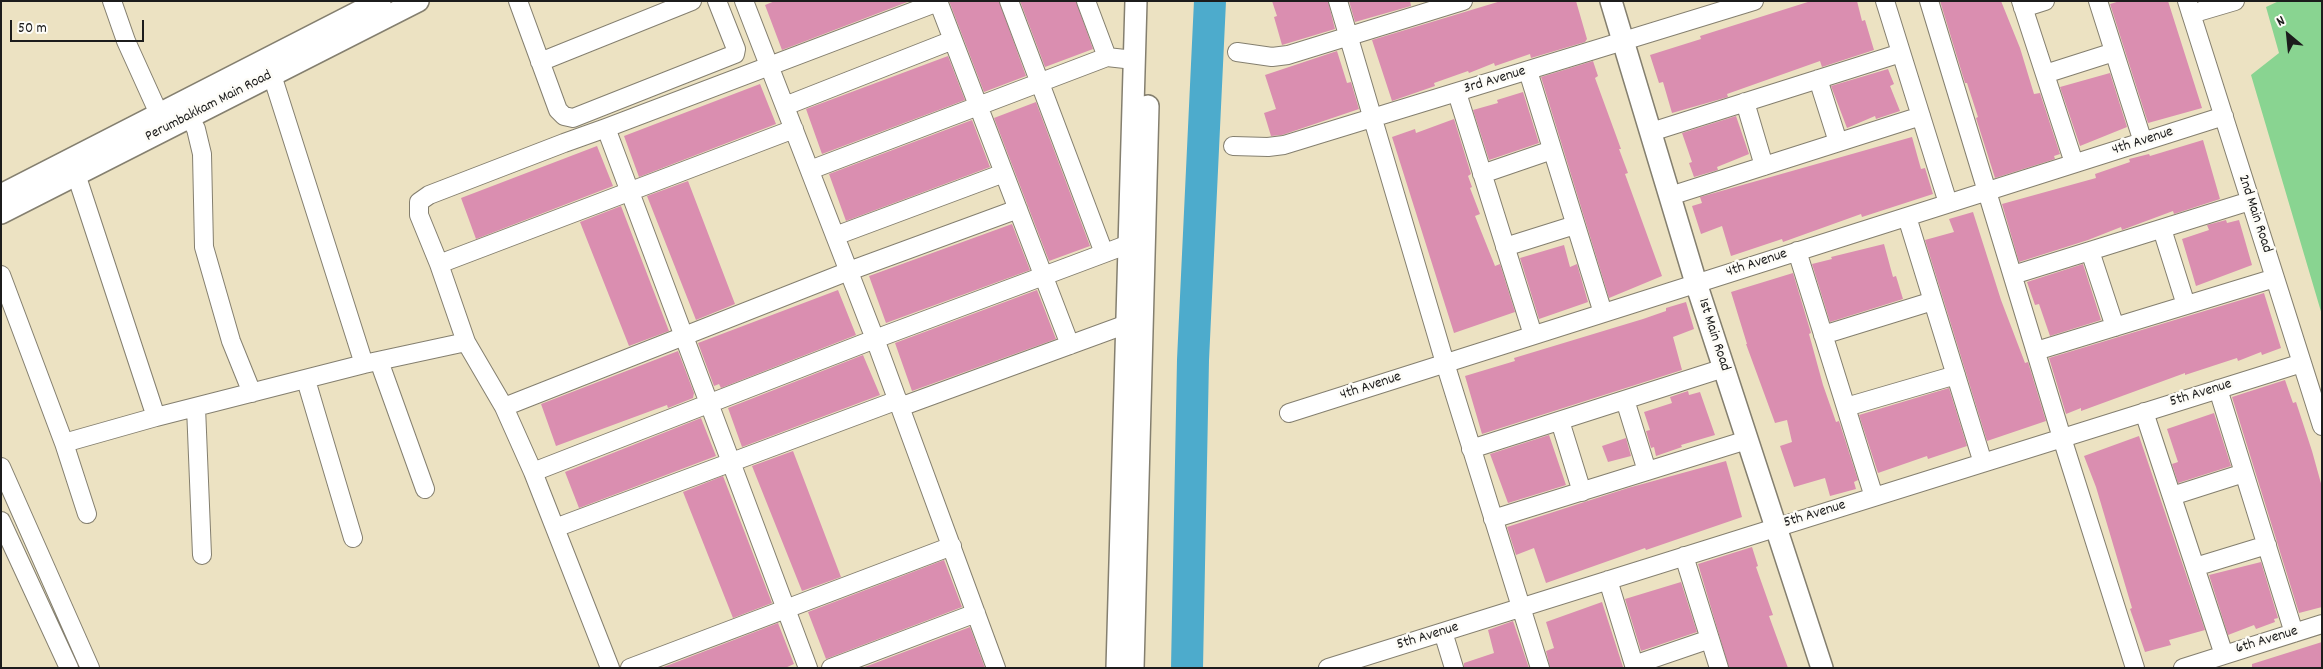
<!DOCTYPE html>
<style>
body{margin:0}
#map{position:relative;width:2323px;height:669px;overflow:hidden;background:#ece2c2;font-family:Dekko,sans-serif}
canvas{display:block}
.frame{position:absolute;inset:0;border:2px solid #1c1c1c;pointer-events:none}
.north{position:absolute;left:2263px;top:10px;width:50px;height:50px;-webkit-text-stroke:4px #fdfcf7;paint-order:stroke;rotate:332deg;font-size:14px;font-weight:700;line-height:20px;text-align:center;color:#1c1c1c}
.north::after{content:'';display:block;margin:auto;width:18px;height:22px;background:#1c1c1c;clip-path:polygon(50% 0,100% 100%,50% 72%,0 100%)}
.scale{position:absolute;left:10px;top:20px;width:134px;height:22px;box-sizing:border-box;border:2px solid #1c1c1c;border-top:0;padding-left:6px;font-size:15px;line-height:18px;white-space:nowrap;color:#1c1c1c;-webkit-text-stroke:4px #fdfcf7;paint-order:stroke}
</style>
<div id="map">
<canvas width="2323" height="669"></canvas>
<div class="frame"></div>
<div class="north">N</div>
<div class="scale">50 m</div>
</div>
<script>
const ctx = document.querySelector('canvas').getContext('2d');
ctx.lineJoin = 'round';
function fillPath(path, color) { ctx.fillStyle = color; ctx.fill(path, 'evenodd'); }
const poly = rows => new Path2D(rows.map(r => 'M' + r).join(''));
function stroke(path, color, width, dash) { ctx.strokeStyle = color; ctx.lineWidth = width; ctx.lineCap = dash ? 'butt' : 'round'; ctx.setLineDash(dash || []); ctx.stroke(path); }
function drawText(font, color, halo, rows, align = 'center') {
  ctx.font = font + ' Dekko,sans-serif'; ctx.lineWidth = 5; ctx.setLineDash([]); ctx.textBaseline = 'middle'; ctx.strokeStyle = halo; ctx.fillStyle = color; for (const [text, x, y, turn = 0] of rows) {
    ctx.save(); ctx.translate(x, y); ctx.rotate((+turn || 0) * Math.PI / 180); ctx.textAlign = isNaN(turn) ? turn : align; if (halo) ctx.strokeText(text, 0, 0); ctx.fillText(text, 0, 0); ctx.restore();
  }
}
const green = poly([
 [2279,1,2322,1,2322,315,2251,75,2279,53,2266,7]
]);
const river = poly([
 [1187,668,1193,360,1210,1]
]);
const building = poly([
 [775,1,910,1,782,50,765,5],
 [949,1,999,1,1026,76,984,92],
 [1020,1,1076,1,1093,49,1045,67],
 [1272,1,1328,1,1335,29,1282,45,1274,17,1277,16],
 [1349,1,1410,1,1411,6,1355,22],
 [1501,1,1576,1,1587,39,1585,42,1531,58,1530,54,1495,66,1494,63,1469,73,1468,71,1434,83,1435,86,1392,101,1372,40],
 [1811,1,1857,1,1862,21,1865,20,1874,50,1822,67,1820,61,1727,94,1728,97,1672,113,1663,82,1659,83,1650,55,1701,39,1700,36],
 [1940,1,2001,1,2020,48,2034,94,2040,93,2060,154,2054,156,2055,159,1995,178,1976,118,1978,117,1967,83,1965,83],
 [2120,1,2168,1,2202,108,2148,123,2110,4],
 [1337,51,1347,83,1351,82,1359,109,1282,135,1271,136,1264,113,1276,109,1265,75],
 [948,56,965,100,822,154,806,109],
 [1593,61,1598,76,1595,78,1621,149,1619,149,1628,173,1625,174,1662,276,1609,298,1541,77],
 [1888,69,1894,84,1890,86,1900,111,1876,119,1875,116,1847,128,1831,86],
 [2110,73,2127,127,2080,146,2060,87],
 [760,84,776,124,639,177,624,136],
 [1523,92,1539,143,1489,160,1473,110,1498,103,1497,100],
 [1036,102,1090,246,1049,261,994,118],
 [1736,116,1749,154,1717,167,1718,170,1694,177,1689,163,1692,162,1682,133],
 [1454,119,1471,174,1468,176,1472,187,1470,188,1480,214,1475,216,1495,266,1500,264,1515,312,1454,333,1392,137,1415,129,1416,133],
 [972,120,990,167,846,221,829,174],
 [1912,137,1921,169,1925,168,1933,194,1862,217,1861,214,1783,242,1782,239,1731,256,1722,226,1701,234,1692,206,1702,203,1700,197],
 [2203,140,2220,199,2174,214,2173,211,2122,230,2121,227,2088,240,2019,262,2002,204,2096,178,2095,174,2130,162,2129,159,2149,154,2150,156],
 [597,146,613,186,476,239,461,198],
 [688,181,735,304,696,320,647,196],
 [621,206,669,331,629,346,580,222],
 [1973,212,2001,300,2025,363,2028,362,2046,421,1987,441,1925,240,1954,232,1949,219],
 [2226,220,2227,223,2239,220,2252,265,2196,286,2182,239,2209,230,2207,225],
 [1012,224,1030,270,886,323,869,276],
 [1884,244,1893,277,1896,276,1903,299,1830,322,1812,264,1832,259,1831,257],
 [1564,245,1570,267,1577,264,1588,302,1539,319,1520,258],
 [2083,264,2101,320,2050,336,2039,304,2035,305,2027,282],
 [1793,273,1811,333,1809,334,1823,385,1836,422,1839,421,1858,480,1854,482,1856,489,1830,496,1825,478,1794,487,1780,446,1792,442,1787,420,1775,423,1746,344,1747,344,1731,292],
 [838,290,856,335,721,388,719,384,714,386,698,343],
 [1037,290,1056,339,912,391,895,343],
 [2264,293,2281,348,2262,355,2261,352,2238,361,2237,358,2185,375,2185,373,2081,411,2081,408,2066,414,2049,358],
 [1686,302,1694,329,1673,337,1682,370,1482,434,1465,376,1515,361,1514,358,1643,319,1666,311,1666,308],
 [678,351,694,393,693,398,668,408,667,405,556,446,541,404],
 [863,355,880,395,742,447,728,408],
 [2285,380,2293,403,2296,402,2312,451,2322,487,2322,607,2299,613,2232,397],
 [1949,388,1967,446,1928,459,1927,456,1878,473,1859,415],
 [1688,391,1689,395,1700,392,1715,435,1681,445,1682,447,1656,456,1654,447,1651,448,1646,431,1650,430,1644,412,1672,403,1670,397],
 [2214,413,2231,466,2178,483,2172,464,2178,462,2167,429],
 [701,418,716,456,579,508,565,472],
 [1549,435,1566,485,1508,503,1490,454],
 [2139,436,2205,630,2169,640,2171,645,2145,652,2130,609,2132,608,2096,487,2084,456],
 [1626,438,1631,456,1608,462,1602,446],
 [793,451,841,577,802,591,752,466],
 [1726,461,1742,517,1646,550,1645,548,1546,583,1534,548,1516,555,1507,527,1628,488],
 [723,476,772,603,733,618,683,492],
 [1752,547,1758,566,1756,567,1773,615,1769,616,1788,668,1729,668,1698,564],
 [944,560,962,607,826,659,808,612],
 [2261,562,2278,618,2274,619,2275,622,2256,629,2254,625,2228,635,2209,575],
 [1681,582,1697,632,1641,651,1625,599],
 [1602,602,1623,667,1550,668,1546,651,1554,648,1546,622],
 [1513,621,1529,668,1464,668,1464,663,1494,653,1488,630],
 [778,623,794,664,785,668,661,668],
 [970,627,985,668,862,668],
 [2322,642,2322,668,2252,668,2252,664]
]);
const minor = poly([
 [112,1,126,41,164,125],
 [518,1,558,110,564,116,573,118,735,54,736,49,717,1],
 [744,1,875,339,996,668],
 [938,1,1070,345],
 [1009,1,1104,253],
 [1086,1,1107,57],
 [1338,1,1445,363,1540,668],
 [1885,1,1948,203],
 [1929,1,2062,438,2135,668],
 [2021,1,2074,163],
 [2098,1,2143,142],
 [2187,1,2322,426],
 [2023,8,2045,1],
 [2191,14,2235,1],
 [1237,52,1272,57,1288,55,1463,1],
 [540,62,692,1],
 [1528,71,1603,313],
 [2045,74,2114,52],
 [272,75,364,364],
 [1818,79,1838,142],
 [1457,93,1533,335],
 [1745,102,1764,166],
 [785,106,953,40],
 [189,116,196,129,202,154,204,247,231,341,252,393],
 [606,128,808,668],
 [1651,132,1901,53],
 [1233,146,1268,147,1284,145,1754,1],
 [810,170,1107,57,1134,60],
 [76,174,156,417],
 [1482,174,1552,150],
 [1670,196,1921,116],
 [1907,217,1983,463],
 [2162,229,2186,305],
 [835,236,1004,173],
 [1505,247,1575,225],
 [1797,251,1874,497],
 [2090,251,2115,327],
 [439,264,794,129],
 [1,275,64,443,87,514],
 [2013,275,2250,201],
 [1823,335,1933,301],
 [2036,351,2275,278],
 [379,361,425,489],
 [306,380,353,538],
 [2218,389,2294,633],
 [1625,400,1647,471],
 [196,407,202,555],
 [504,407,849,271,1018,209],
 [900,407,1127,324],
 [1846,407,1956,375],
 [2144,412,2224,655],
 [1289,413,2224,116],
 [1560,421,1582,492],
 [64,443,156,417,364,364,466,342],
 [1471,449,1724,368],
 [1,467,90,668],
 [533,472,875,339,1129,244],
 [2172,496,2244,473],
 [1493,519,1747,440],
 [1,521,69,668],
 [555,528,898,400],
 [1684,556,1719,668],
 [2195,567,2267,545],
 [1608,580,1635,668],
 [1443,632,1454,668],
 [1634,665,1710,639],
 [610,668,533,472,504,407,466,342,439,264,419,215,419,202,429,195,564,143,606,128,938,2],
 [630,668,952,546],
 [831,668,976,613],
 [1328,668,2302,363],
 [2183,668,2322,624]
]);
const tertiary = poly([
 [1611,1,1696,283,1822,668],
 [1,195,380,1],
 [1,213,418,1],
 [1117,668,1136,1],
 [1133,668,1148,106]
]);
const streetNames = [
 ["3rd Avenue",1495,81,-17],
 ["Perumbakkam Main Road",209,107,-27],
 ["4th Avenue",2143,142,-18],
 ["2nd Main Road",2254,214,72],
 ["4th Avenue",1757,264,-18],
 ["1st Main Road",1713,335,72],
 ["4th Avenue",1371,387,-18],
 ["5th Avenue",2201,394,-17],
 ["5th Avenue",1815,515,-17],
 ["5th Avenue",1428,637,-17],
 ["6th Avenue",2267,641,-17]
];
fillPath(green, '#89d491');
stroke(river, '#4dabcc', 32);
fillPath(building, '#da8eb0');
stroke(minor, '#847f6f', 20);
stroke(tertiary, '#847f6f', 24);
stroke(minor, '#fff', 18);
stroke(tertiary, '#fff', 21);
drawText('15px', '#1c1c1c', '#fdfcf7', streetNames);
</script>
